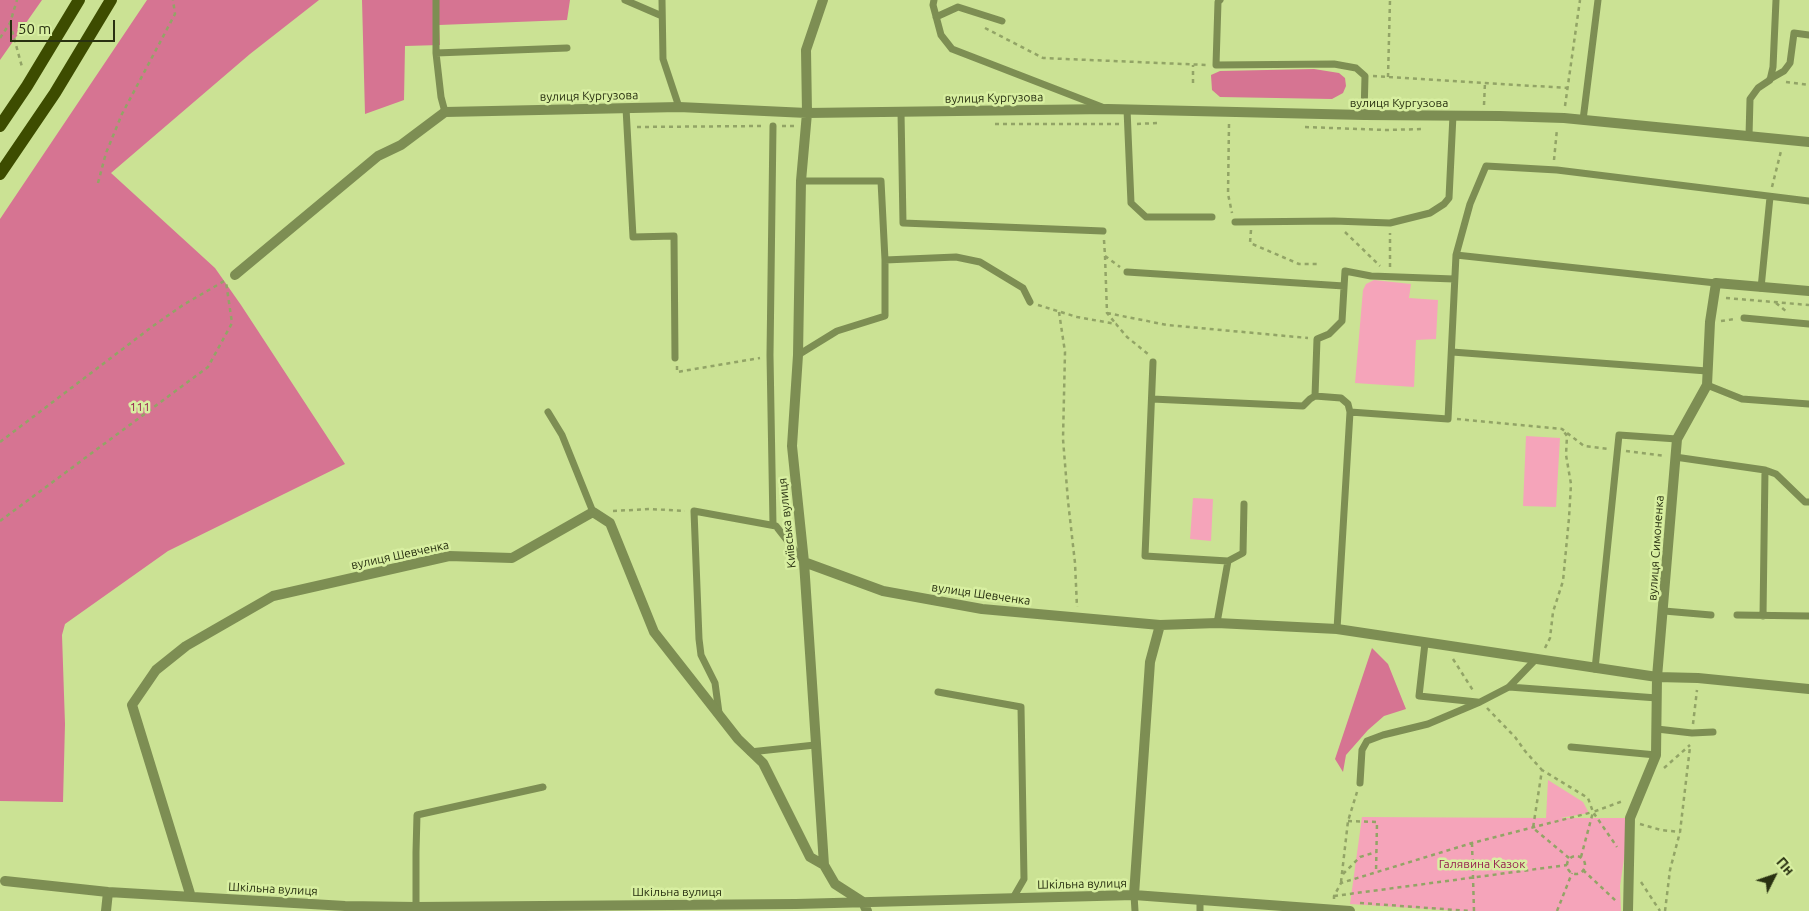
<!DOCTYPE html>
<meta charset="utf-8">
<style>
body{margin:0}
#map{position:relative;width:1809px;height:911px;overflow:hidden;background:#cbe294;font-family:Ubuntu,sans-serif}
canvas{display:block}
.north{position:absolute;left:1749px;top:851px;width:50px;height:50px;-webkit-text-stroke:4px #d8efa1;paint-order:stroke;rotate:49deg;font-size:14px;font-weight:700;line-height:20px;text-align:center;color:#293111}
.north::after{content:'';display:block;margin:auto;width:18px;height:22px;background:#293111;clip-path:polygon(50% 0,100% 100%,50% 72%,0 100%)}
.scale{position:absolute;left:10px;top:20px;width:105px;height:22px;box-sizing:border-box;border:2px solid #293111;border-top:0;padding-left:6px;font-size:15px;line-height:18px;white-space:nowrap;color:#293111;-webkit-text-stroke:4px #d8efa1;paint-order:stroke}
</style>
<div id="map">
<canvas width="1809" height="911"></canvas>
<div class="north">Пн</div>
<div class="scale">50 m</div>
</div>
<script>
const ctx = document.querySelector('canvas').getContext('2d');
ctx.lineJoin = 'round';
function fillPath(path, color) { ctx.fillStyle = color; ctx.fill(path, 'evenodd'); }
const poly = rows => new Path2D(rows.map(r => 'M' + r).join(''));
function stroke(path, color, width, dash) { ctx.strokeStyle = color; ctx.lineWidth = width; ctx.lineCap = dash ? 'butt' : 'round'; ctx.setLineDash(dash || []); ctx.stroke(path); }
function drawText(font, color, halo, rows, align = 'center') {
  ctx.font = font + ' Ubuntu,sans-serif'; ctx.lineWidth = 5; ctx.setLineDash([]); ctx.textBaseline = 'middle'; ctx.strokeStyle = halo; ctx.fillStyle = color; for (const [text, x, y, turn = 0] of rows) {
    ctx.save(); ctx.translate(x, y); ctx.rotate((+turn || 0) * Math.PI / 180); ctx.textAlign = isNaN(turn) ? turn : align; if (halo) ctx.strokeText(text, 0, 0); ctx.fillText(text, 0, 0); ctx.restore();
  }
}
const green = poly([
 [1374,280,1411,284,1409,298,1438,300,1436,339,1416,340,1414,387,1355,383,1363,290,1366,284],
 [1526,436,1560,438,1556,507,1523,506],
 [1193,498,1213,499,1211,541,1190,539],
 [1548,780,1583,802,1589,813,1560,818,1630,818,1620,886,1621,911,1461,911,1350,904,1362,817,1546,818]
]);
const forest = poly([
 [0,0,42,0,0,60],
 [147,0,319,0,250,54,111,173,215,268,241,305,345,464,168,551,65,624,62,635,65,724,63,802,0,801,0,219],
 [362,0,570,0,567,20,439,25,440,45,405,46,404,100,365,114],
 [1314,69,1339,73,1345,78,1346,86,1343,93,1332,99,1220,97,1212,90,1211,75,1220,71],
 [1372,648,1388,664,1406,709,1384,716,1368,730,1346,755,1343,772,1335,759]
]);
const path = poly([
 [10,23,22,67],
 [985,28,1043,58,1207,65],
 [0,38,10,23,17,0],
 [1373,76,1567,88],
 [1388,77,1390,0],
 [1786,82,1809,85],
 [1193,83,1193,65],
 [1484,105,1485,82],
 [1565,106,1580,0],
 [995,124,1119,124],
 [1137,124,1157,123],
 [1229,124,1228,194,1232,213],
 [782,126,794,126],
 [637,127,764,126],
 [1305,127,1386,130,1424,129],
 [1554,160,1557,129],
 [98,183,106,153,122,114,175,14,173,0],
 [1772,187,1781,151],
 [1251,230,1250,243,1299,264,1319,264],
 [1345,232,1380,266],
 [1104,240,1105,256,1120,267],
 [1105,256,1107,313,1116,324],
 [1390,267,1390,233],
 [1726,298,1809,305],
 [1776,303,1787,312],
 [1038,305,1077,317,1116,324,1127,337,1148,354],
 [1059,312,1065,352,1063,439,1068,501,1075,563,1077,607],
 [1107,313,1167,325,1308,338],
 [1721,321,1735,319],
 [677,366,677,372,760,358],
 [1457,419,1562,429,1584,446,1608,449],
 [0,442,153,326,183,305,226,280],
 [1626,451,1665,456],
 [613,511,650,509,685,511],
 [0,521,208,367,232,323,226,282],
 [1545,648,1550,638,1553,612,1563,581,1569,518,1571,484,1566,455,1567,436,1562,429],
 [1453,659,1474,692],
 [1487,708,1515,737,1525,751,1542,770],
 [1693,724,1697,690],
 [1664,768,1690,745],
 [1348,821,1377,822,1376,873],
 [1640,824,1661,830,1680,832],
 [1472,843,1474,911],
 '1567 865a9 9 0 1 1 18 0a9 9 0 1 1-18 0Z',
 [1581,857,1593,812,1617,847],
 [1569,858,1533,828,1542,770,1588,798,1593,812,1623,801],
 [1583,870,1616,901],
 [1343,874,1360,857,1376,852],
 [1341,882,1348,821,1357,792],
 [1641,882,1660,911],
 [1334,896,1567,865],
 [1334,899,1334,896,1341,883,1472,843,1593,812],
 [1360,903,1470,911],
 [1557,911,1572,873],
 [1665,911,1670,870,1680,832,1690,747]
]);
const lane = poly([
 [436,0,436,53,441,97,445,112],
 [625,0,662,16],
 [662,0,663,59,679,107],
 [934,0,933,5,941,35,952,49,1102,107],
 [1220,0,1218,2,1216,65,1334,64,1356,68,1365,76,1364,115],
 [936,17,958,7,1002,21],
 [436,53,567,48],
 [1770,79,1784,71,1790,63,1794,33,1809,35],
 [626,108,633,237,674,236,675,358],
 [1127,109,1131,203,1146,217,1212,217],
 [901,112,903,223,1103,231],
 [1583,120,1598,0],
 [773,126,770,355,773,525],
 [1749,136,1750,99,1758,88,1770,80,1773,67,1776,0],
 [1235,222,1334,221,1390,223,1430,213,1444,204,1449,198,1453,115],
 [1456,255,1716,283],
 [885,260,956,257,980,262,1023,288,1030,302],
 [1127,272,1344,286],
 [1761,288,1770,197],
 [1744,318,1809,324],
 [1452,352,1707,371],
 [798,355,837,331,885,316,885,260,881,181,801,181],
 [1153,362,1145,556,1228,561,1217,623],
 [1707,385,1742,399,1809,404],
 [1315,396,1317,339,1329,334,1342,321,1345,271,1371,276,1454,279],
 [1152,399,1303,406,1310,399,1315,396,1341,398,1348,404,1350,412],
 [548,412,562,435,593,512],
 [1675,457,1765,470,1776,474,1805,502,1809,502],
 [1228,561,1243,553,1244,504],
 [1664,611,1711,615],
 [1737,615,1809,616],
 [1763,616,1765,470],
 [1337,629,1350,412,1448,419,1456,255,1470,204,1486,166,1557,170,1809,201],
 [1425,643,1419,696,1477,702],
 [1595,669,1619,435,1677,439],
 [1509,687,1657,698],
 [938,692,1021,707,1024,879,1013,898],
 [719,713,715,683,701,655,699,639,694,511,776,526,804,562],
 [1657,729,1692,733,1713,732],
 [1571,747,1656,755],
 [750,752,815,745],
 [1360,783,1362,750,1367,741,1383,735,1428,724,1480,702,1509,687,1535,660],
 [1134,895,1135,911],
 [1200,900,1200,911],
 [416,907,416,852,417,815,543,787]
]);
const street = poly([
 [823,0,806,50,807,113,801,181,798,355,792,446,804,562,824,865,835,884,863,902,867,911],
 [235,275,378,156,401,145,445,112,679,107,807,113,1108,109,1364,115,1500,116,1564,118,1809,142],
 [804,562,883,591,982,609,1160,625],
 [5,881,108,892,345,906,416,907,796,904,1134,895,1350,911],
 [1134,895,1150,662,1160,625,1217,623,1337,629,1657,677,1698,678,1809,689],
 [191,897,132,705,156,670,186,646,273,596,449,556,512,558,593,512,610,523,654,632,738,739,763,763,810,857,824,865],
 [106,911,108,892],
 [1628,911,1630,818,1656,755,1657,677,1677,439,1707,385,1710,322,1716,283,1809,291]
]);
const primary = poly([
 [0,126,27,86,79,0],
 [0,174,55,93,111,0]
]);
const streetNames = [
 ["вулиця Кургузова",589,96,-1],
 ["вулиця Кургузова",994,98,-1],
 ["вулиця Кургузова",1399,103],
 ["Київська вулиця",787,523,-96],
 ["вулиця Симоненка",1656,548,-86],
 ["вулиця Шевченка",400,555,-12],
 ["вулиця Шевченка",981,594,8],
 ["Шкільна вулиця",1082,884,-1],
 ["Шкільна вулиця",273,889,3],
 ["Шкільна вулиця",677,892]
];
const parkNames = [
 ["111",140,407],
 ["Галявина Казок",1482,864]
];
fillPath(green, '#f5a4ba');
fillPath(forest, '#d67492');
stroke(path, '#92a466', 2.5, [4, 4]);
stroke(lane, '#7d8e53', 7);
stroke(street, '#7d8e53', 10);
stroke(primary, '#3d4c00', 12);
drawText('12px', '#293111', '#d8efa1', streetNames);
drawText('12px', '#951f4f', '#d8efa1', parkNames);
</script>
